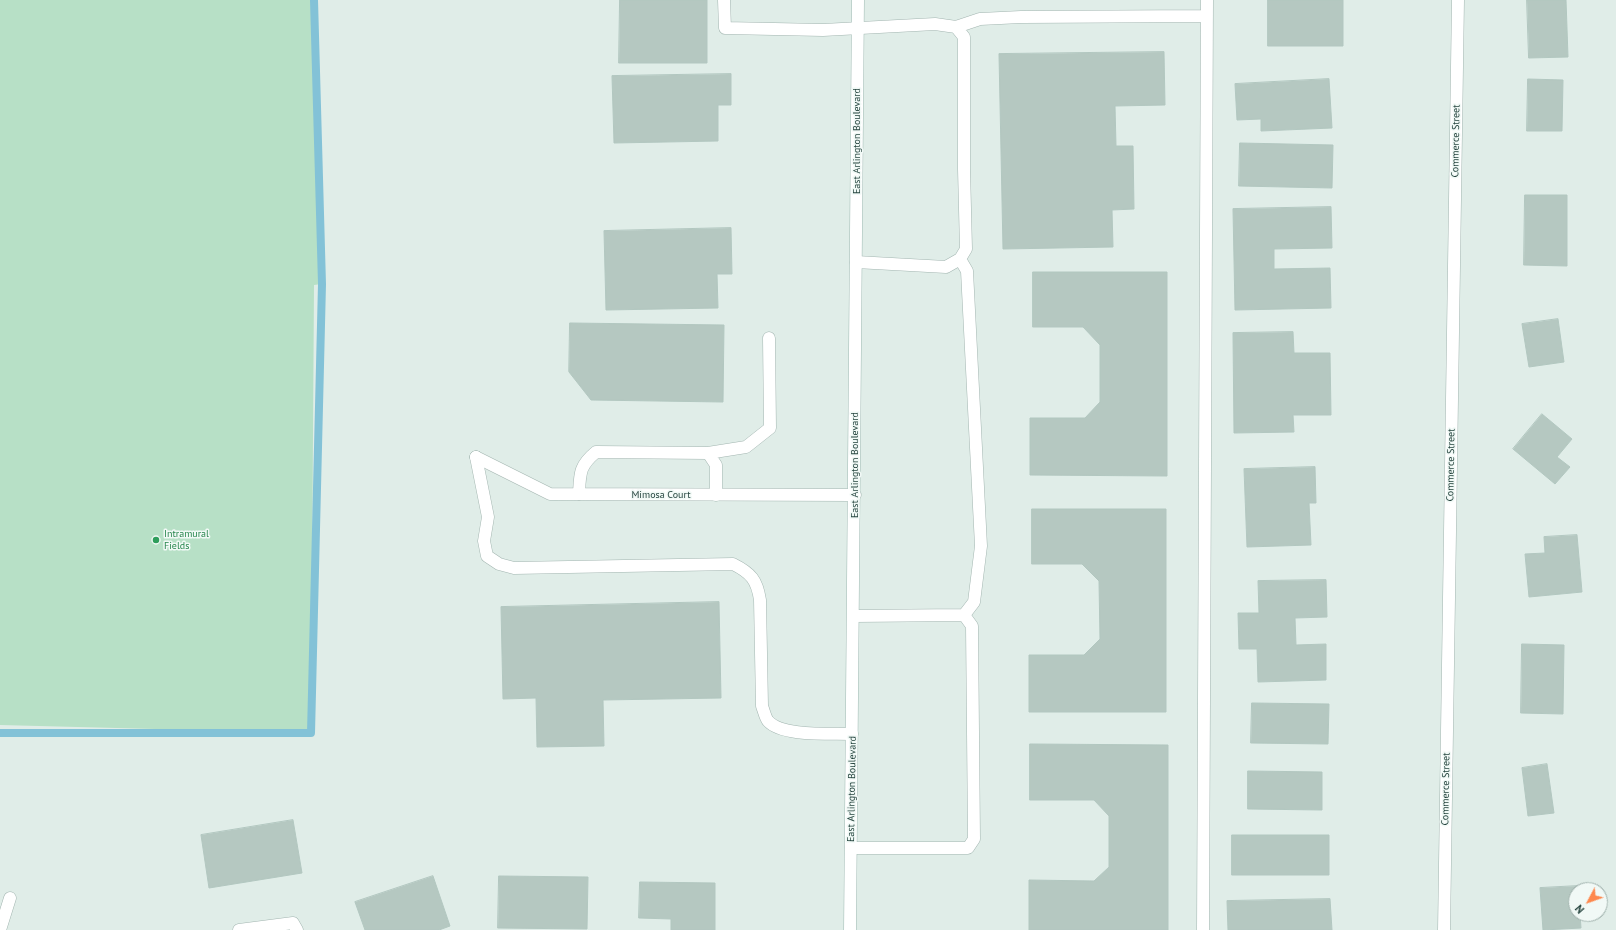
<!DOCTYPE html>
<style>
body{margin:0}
#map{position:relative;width:1616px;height:930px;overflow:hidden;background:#e0ede8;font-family:"PT Sans",sans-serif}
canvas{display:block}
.north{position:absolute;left:1568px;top:882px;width:40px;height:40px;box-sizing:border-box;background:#f1f9f6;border:1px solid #9dafaa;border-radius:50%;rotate:229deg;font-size:11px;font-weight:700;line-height:16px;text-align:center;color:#1f3f39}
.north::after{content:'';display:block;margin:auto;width:14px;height:18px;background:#fe884d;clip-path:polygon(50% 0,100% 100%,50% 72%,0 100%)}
</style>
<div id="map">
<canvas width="1616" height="930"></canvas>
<div class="north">N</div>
</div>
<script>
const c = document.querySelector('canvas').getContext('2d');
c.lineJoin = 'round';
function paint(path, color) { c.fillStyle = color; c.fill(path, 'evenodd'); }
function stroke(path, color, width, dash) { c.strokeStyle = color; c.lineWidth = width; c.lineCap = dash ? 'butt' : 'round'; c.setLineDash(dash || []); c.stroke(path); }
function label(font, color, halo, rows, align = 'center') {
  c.font = font + ' "PT Sans",sans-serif'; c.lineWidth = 3; c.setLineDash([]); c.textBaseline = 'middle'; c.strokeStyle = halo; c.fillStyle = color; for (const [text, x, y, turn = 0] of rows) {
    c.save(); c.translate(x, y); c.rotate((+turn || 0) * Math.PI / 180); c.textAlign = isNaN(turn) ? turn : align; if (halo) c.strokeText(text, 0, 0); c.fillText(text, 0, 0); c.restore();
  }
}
const green = new Path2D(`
 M0,0H318L317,93L322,284L314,285L311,733L0,725Z`);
const stream = new Path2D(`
 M0,733H311L322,284L314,0`);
const building = new Path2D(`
 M620,0H707V63H619Z
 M1268,0H1343V46H1268Z
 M1527,0H1566L1568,57L1529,58Z
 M1164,52L1165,105L1115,106L1116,146H1133L1134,209L1112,210L1113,247L1003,249L999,54Z
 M731,74V105H718V141L614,143L612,76Z
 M1329,79L1332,128L1261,131V119L1237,120L1235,84Z
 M1528,79L1563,80L1562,131H1527Z
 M1240,143L1333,145L1332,188L1239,186Z
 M1525,195H1567V266L1524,265Z
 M1331,207L1332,248L1274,249V269L1330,268L1331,308L1235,310L1233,209Z
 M731,228L732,274H717L718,308L606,310L604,231Z
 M1033,272H1167V476L1030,475V418H1085L1100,402V345L1083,327H1033Z
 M1558,319L1564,362L1529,367L1522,324Z
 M570,323L724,325L723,402L591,400L569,372Z
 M1293,332L1294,353H1330L1331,415H1293L1294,432L1234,433L1233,333Z
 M1542,414L1572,439L1557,457L1570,467L1555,484L1513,449Z
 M1315,467L1316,503H1309L1311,545L1247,547L1244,469Z
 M1032,509H1166V712H1029V655H1084L1100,639L1099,581L1082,564H1032Z
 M1577,535L1582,592L1529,597L1525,554L1545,553L1544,537Z
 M1326,580L1327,617L1295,618L1296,645L1326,644V680L1258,682L1257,649H1239L1238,613H1259L1258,581Z
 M719,602L721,698L603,700L604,746L537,747L536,698L503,699L501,607Z
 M1522,644L1564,645L1563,714L1521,713Z
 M1252,703L1329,704L1328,744L1251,743Z
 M1030,744L1168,745V930H1029V880L1094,881L1109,867V816L1094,800H1030Z
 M1547,764L1554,813L1528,816L1522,768Z
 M1248,771L1322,772V810L1248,809Z
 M293,820L302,873L209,888L201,835Z
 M1232,835H1329V875H1232Z
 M433,876L450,926L439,930H365L355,902Z
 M499,876L588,877L587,929L498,928Z
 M640,882L715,883V930H671V919L639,918Z
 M1578,886V890H1576V914H1580L1581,928L1543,930L1540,888Z
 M1330,899L1332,930H1228L1227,901Z`);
const lane = new Path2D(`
 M724,0L725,28L823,30L935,24L956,27L964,37V169L966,249L960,259L946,267L856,262
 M956,27L980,19L1021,17L1207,16
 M708,453L716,465V495
 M476,457L488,517L484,541L487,556L499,564L514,568L733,564C751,573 757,580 760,600L762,706C764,711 765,717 768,721C782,737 832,733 852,734
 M579,494C580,474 579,466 596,452L708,453L746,447L770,428L769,338
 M854,616L964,615L974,602L981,546L967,271L960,259
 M851,848H968L974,839L972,626L964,615
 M239,930L293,923L297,930
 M1203,930L1207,0`);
const street = new Path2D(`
 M476,457L550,494L855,495
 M0,930L10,898
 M1444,930L1458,0`);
const secondary = new Path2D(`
 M850,930L858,0`);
const markers = [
 [156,540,4,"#2e9e5b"]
];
const streetNames = [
 ["East Arlington Boulevard",857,141,-90],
 ["Commerce Street",1456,141,-89],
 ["East Arlington Boulevard",855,465,-90],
 ["Commerce Street",1451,465,-89],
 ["Mimosa Court",661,495],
 ["East Arlington Boulevard",852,789,-89],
 ["Commerce Street",1446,789,-89]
];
const leisureNames = [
 ["Intramural",164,534],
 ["Fields",164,546]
];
paint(green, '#b7e0c6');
stroke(stream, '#83c2d7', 8);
paint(building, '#b5c8c1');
stroke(building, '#b2c7c0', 1);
stroke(lane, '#a2b5b0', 13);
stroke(street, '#a2b5b0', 13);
stroke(secondary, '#9eb9b2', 13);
stroke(lane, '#fff', 12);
stroke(street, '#fff', 12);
stroke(secondary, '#fff', 12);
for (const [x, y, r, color] of markers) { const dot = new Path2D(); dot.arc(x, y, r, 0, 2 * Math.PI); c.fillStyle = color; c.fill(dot); stroke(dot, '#f1f9f6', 1.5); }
label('10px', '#1f3f39', '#f1f9f6', streetNames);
label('10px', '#27864d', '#f1f9f6', leisureNames, 'left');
</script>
